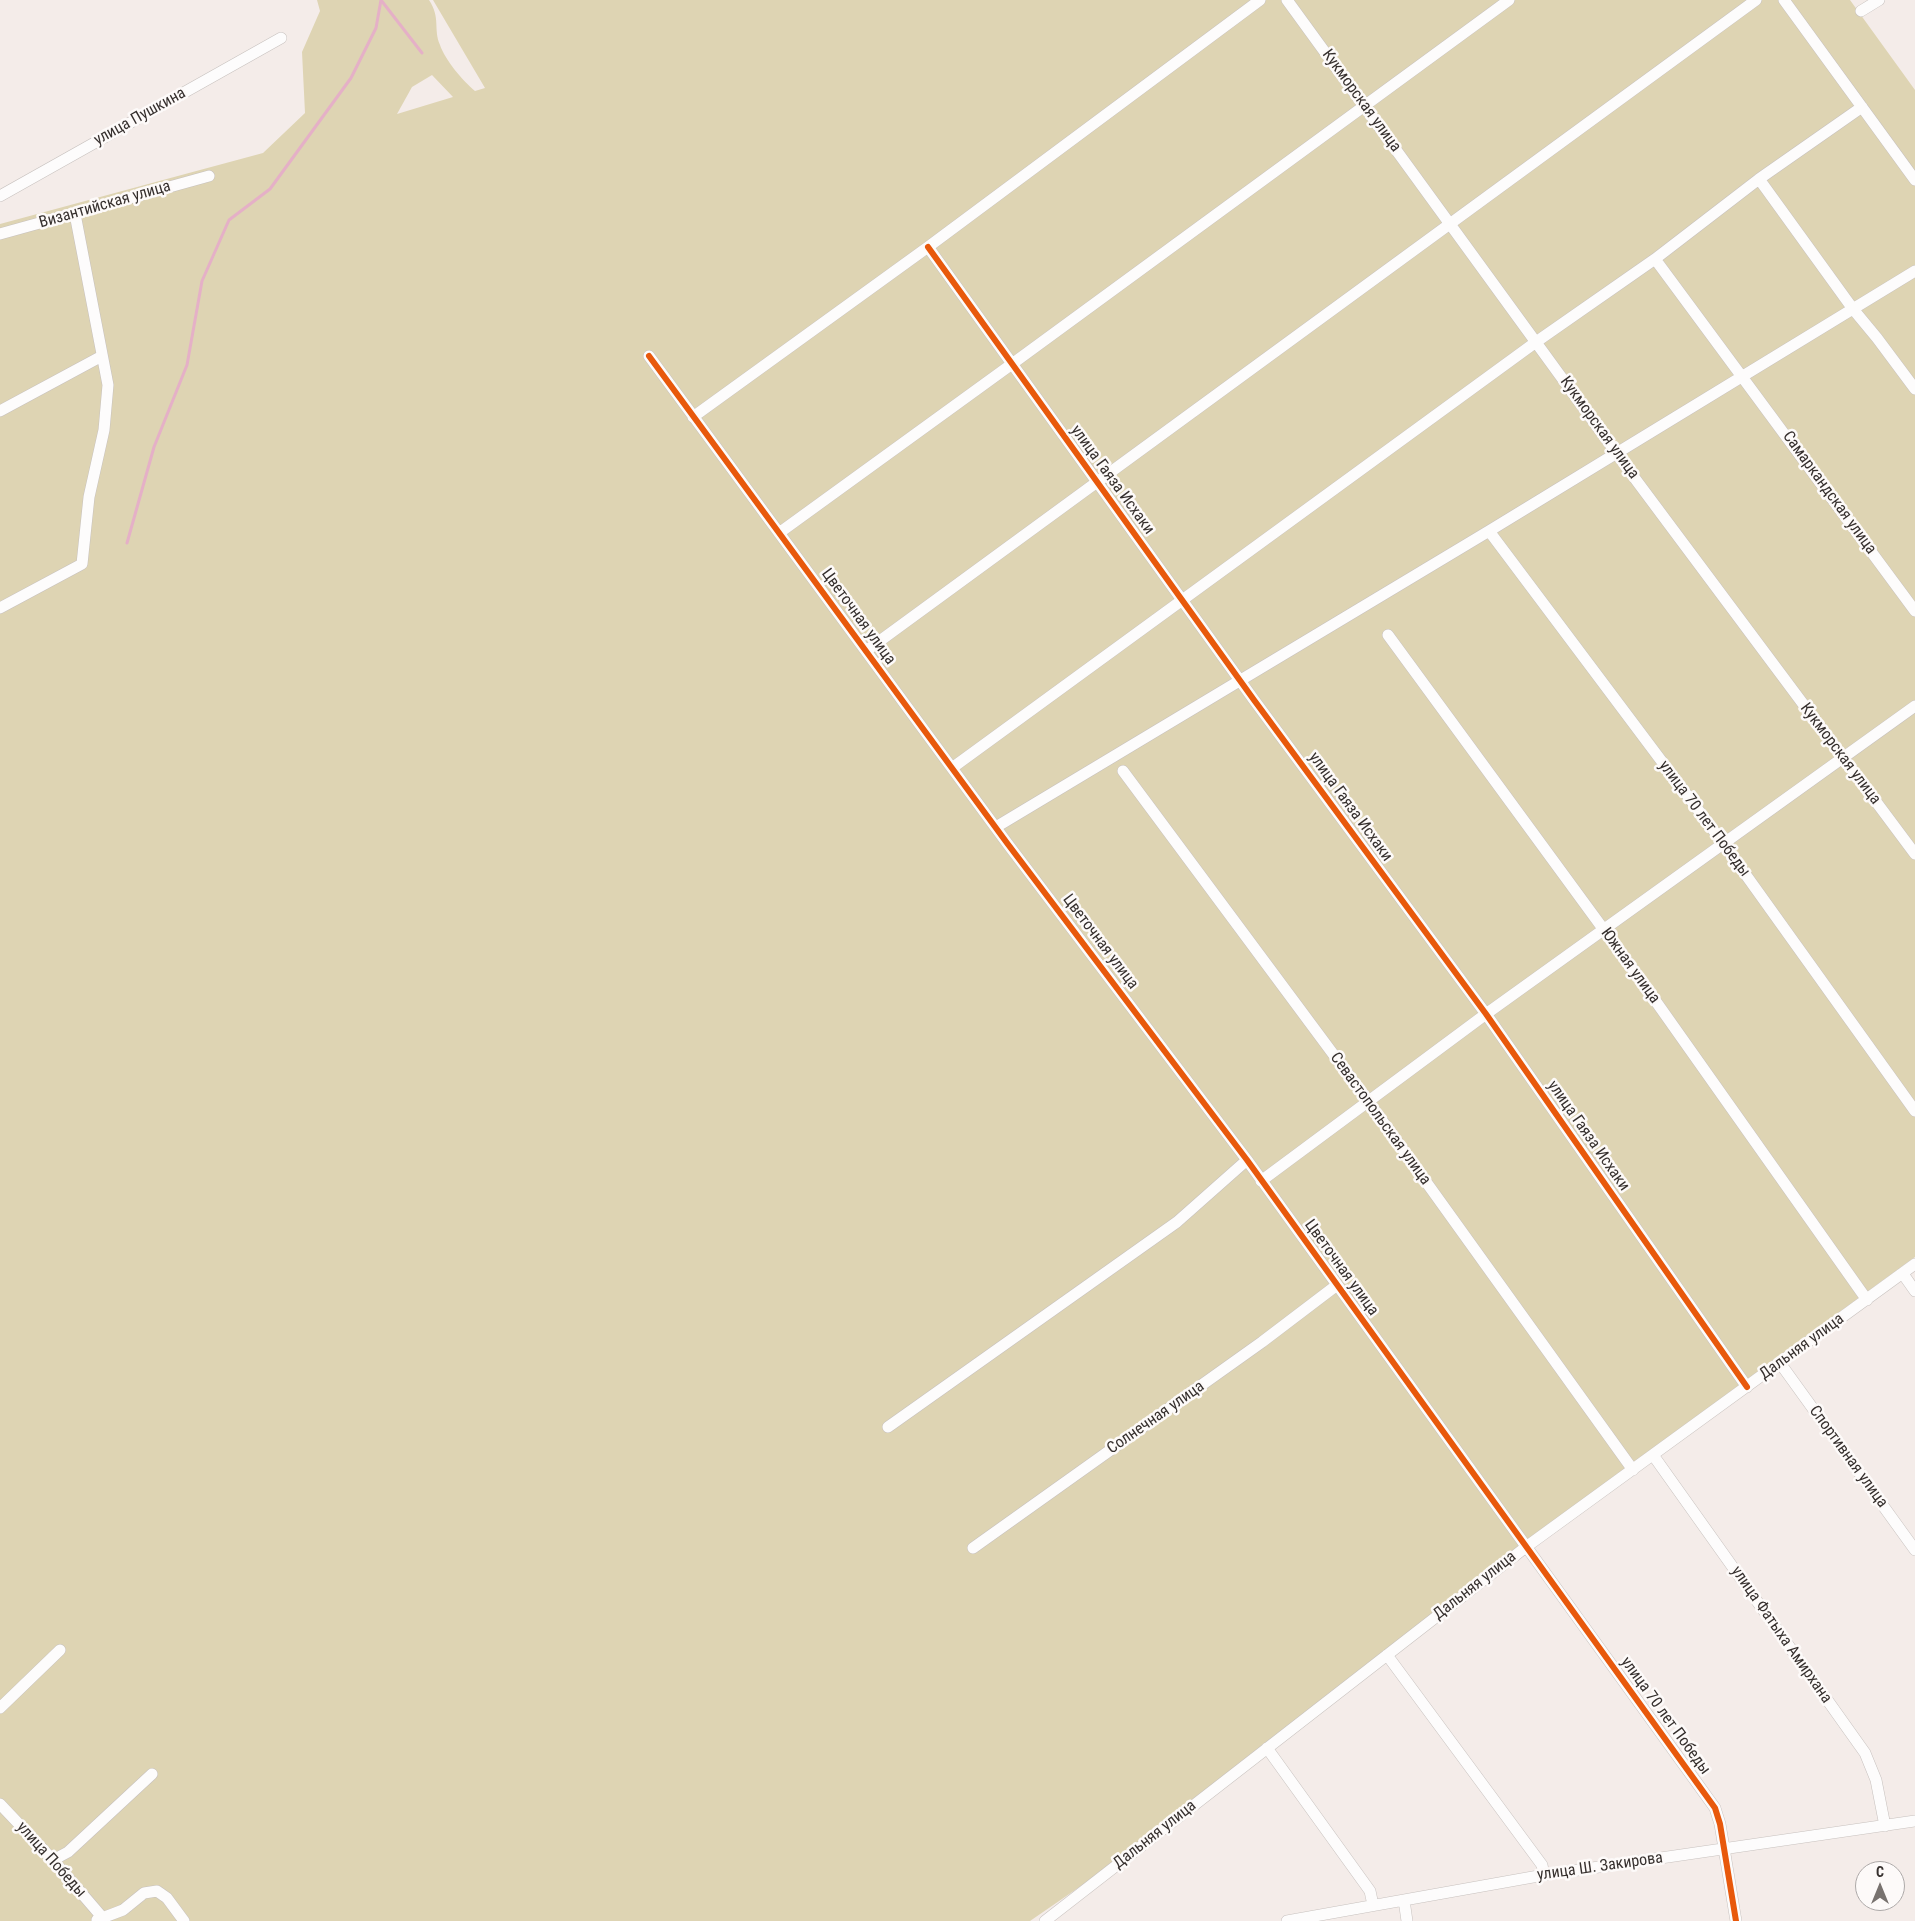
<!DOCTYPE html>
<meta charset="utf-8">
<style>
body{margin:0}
#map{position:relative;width:1915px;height:1921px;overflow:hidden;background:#f4ece9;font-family:"Roboto Condensed",sans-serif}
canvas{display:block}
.north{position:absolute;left:1855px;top:1861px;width:50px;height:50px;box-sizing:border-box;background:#fdfaf9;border:1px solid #ada9a8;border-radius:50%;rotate:0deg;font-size:14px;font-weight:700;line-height:20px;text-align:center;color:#36302e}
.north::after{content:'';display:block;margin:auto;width:18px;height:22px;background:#78726f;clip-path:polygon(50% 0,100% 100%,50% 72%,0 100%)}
</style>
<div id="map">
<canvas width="1915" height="1921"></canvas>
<div class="north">С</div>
</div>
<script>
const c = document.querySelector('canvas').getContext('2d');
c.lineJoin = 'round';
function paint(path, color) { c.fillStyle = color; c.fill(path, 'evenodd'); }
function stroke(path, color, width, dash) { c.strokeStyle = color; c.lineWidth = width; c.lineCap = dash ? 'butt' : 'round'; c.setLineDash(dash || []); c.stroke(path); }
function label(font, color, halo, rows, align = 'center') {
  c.font = font + ' "Roboto Condensed",sans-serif'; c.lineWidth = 5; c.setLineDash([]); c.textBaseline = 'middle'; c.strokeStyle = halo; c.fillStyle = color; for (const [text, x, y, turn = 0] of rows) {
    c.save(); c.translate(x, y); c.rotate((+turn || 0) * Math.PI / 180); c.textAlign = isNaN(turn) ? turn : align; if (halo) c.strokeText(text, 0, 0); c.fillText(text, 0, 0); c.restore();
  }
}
const green = new Path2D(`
 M317,0H429C441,18 433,29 440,45C445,60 463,81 475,91L485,88L433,0H1850L1915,90V1257L1612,1478L1155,1835L1030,1921H0V224L263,153L305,113L302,52L320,11ZM432,75L453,97L397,114L412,87Z`);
const stream = new Path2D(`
 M381,0L422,53
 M127,543L154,447L187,365L202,281L229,220L270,189L351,78L376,28L381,0`);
const minor = new Path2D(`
 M1287,0L1639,484L1915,854
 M1784,0L1915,180
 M1861,11L1879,0
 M1759,179L1853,309L1877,338L1915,389
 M0,196L281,38
 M0,234L209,176
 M928,247L1254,700L1486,1014L1747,1387
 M1655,259L1915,611
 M649,356L1007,843L1247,1160L1715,1808L1720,1824L1736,1921
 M0,411L102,356
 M693,417L928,247L1260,0
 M1489,531L1723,843L1915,1111
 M779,533L1012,364L1509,0
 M0,608L82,564L89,497L104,430L108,385L75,214
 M1388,635L1645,986L1867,1300
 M866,651L1756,0
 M952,768L1536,342L1655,259L1759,179L1862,107
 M1123,771L1368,1101L1633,1470
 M996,827L1489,531L1915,271
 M1261,1181L1486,1014L1915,706
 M1903,1274L1915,1291
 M1780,1363L1915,1550
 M888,1427L1177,1222L1247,1160
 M1653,1455L1865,1753L1876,1780L1885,1826
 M973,1548L1262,1342L1337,1285
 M1387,1655L1542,1865L1544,1875
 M0,1708L60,1650
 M1267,1748L1370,1891L1373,1905
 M0,1804L53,1860L102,1917
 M53,1860L68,1852L152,1774
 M1404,1900L1407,1921
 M97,1920L123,1910L144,1893L157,1891L167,1898L184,1921
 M1045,1921L1526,1547L1915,1264
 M1287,1921L1544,1875L1915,1821`);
const cycleway = new Path2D(`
 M928,247L1254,700L1486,1014L1747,1387
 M649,356L1007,843L1247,1160L1715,1808L1720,1824L1736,1921`);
const streetNames = [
 ["Кукморская улица",1361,101,54],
 ["улица Пушкина",140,117,-29],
 ["Византийская улица",105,205,-16],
 ["Кукморская улица",1599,428,54],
 ["улица Гаяза Исхаки",1112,480,54],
 ["Самаркандская улица",1829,493,54],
 ["Цветочная улица",858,617,54],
 ["Кукморская улица",1840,754,53],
 ["улица Гаяза Исхаки",1350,807,54],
 ["улица 70 лет Победы",1704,819,53],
 ["Цветочная улица",1100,942,53],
 ["Южная улица",1630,966,54],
 ["Севастопольская улица",1380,1119,54],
 ["улица Гаяза Исхаки",1588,1136,55],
 ["Цветочная улица",1341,1268,54],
 ["Дальняя улица",1802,1347,-36],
 ["Солнечная улица",1156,1418,-35],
 ["Спортивная улица",1848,1457,54],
 ["Дальняя улица",1475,1586,-38],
 ["улица Фатыха Амирхана",1781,1635,55],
 ["улица 70 лет Победы",1665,1716,54],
 ["Дальняя улица",1155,1835,-38],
 ["улица Победы",51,1860,48],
 ["улица Ш. Закирова",1600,1867,-8]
];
paint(green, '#ded4b3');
stroke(stream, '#e5b0c7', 3);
stroke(minor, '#c7c1be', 12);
stroke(minor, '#fdfcfc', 11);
stroke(cycleway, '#e8590c', 6);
label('16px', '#36302e', '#fdfaf9', streetNames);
</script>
